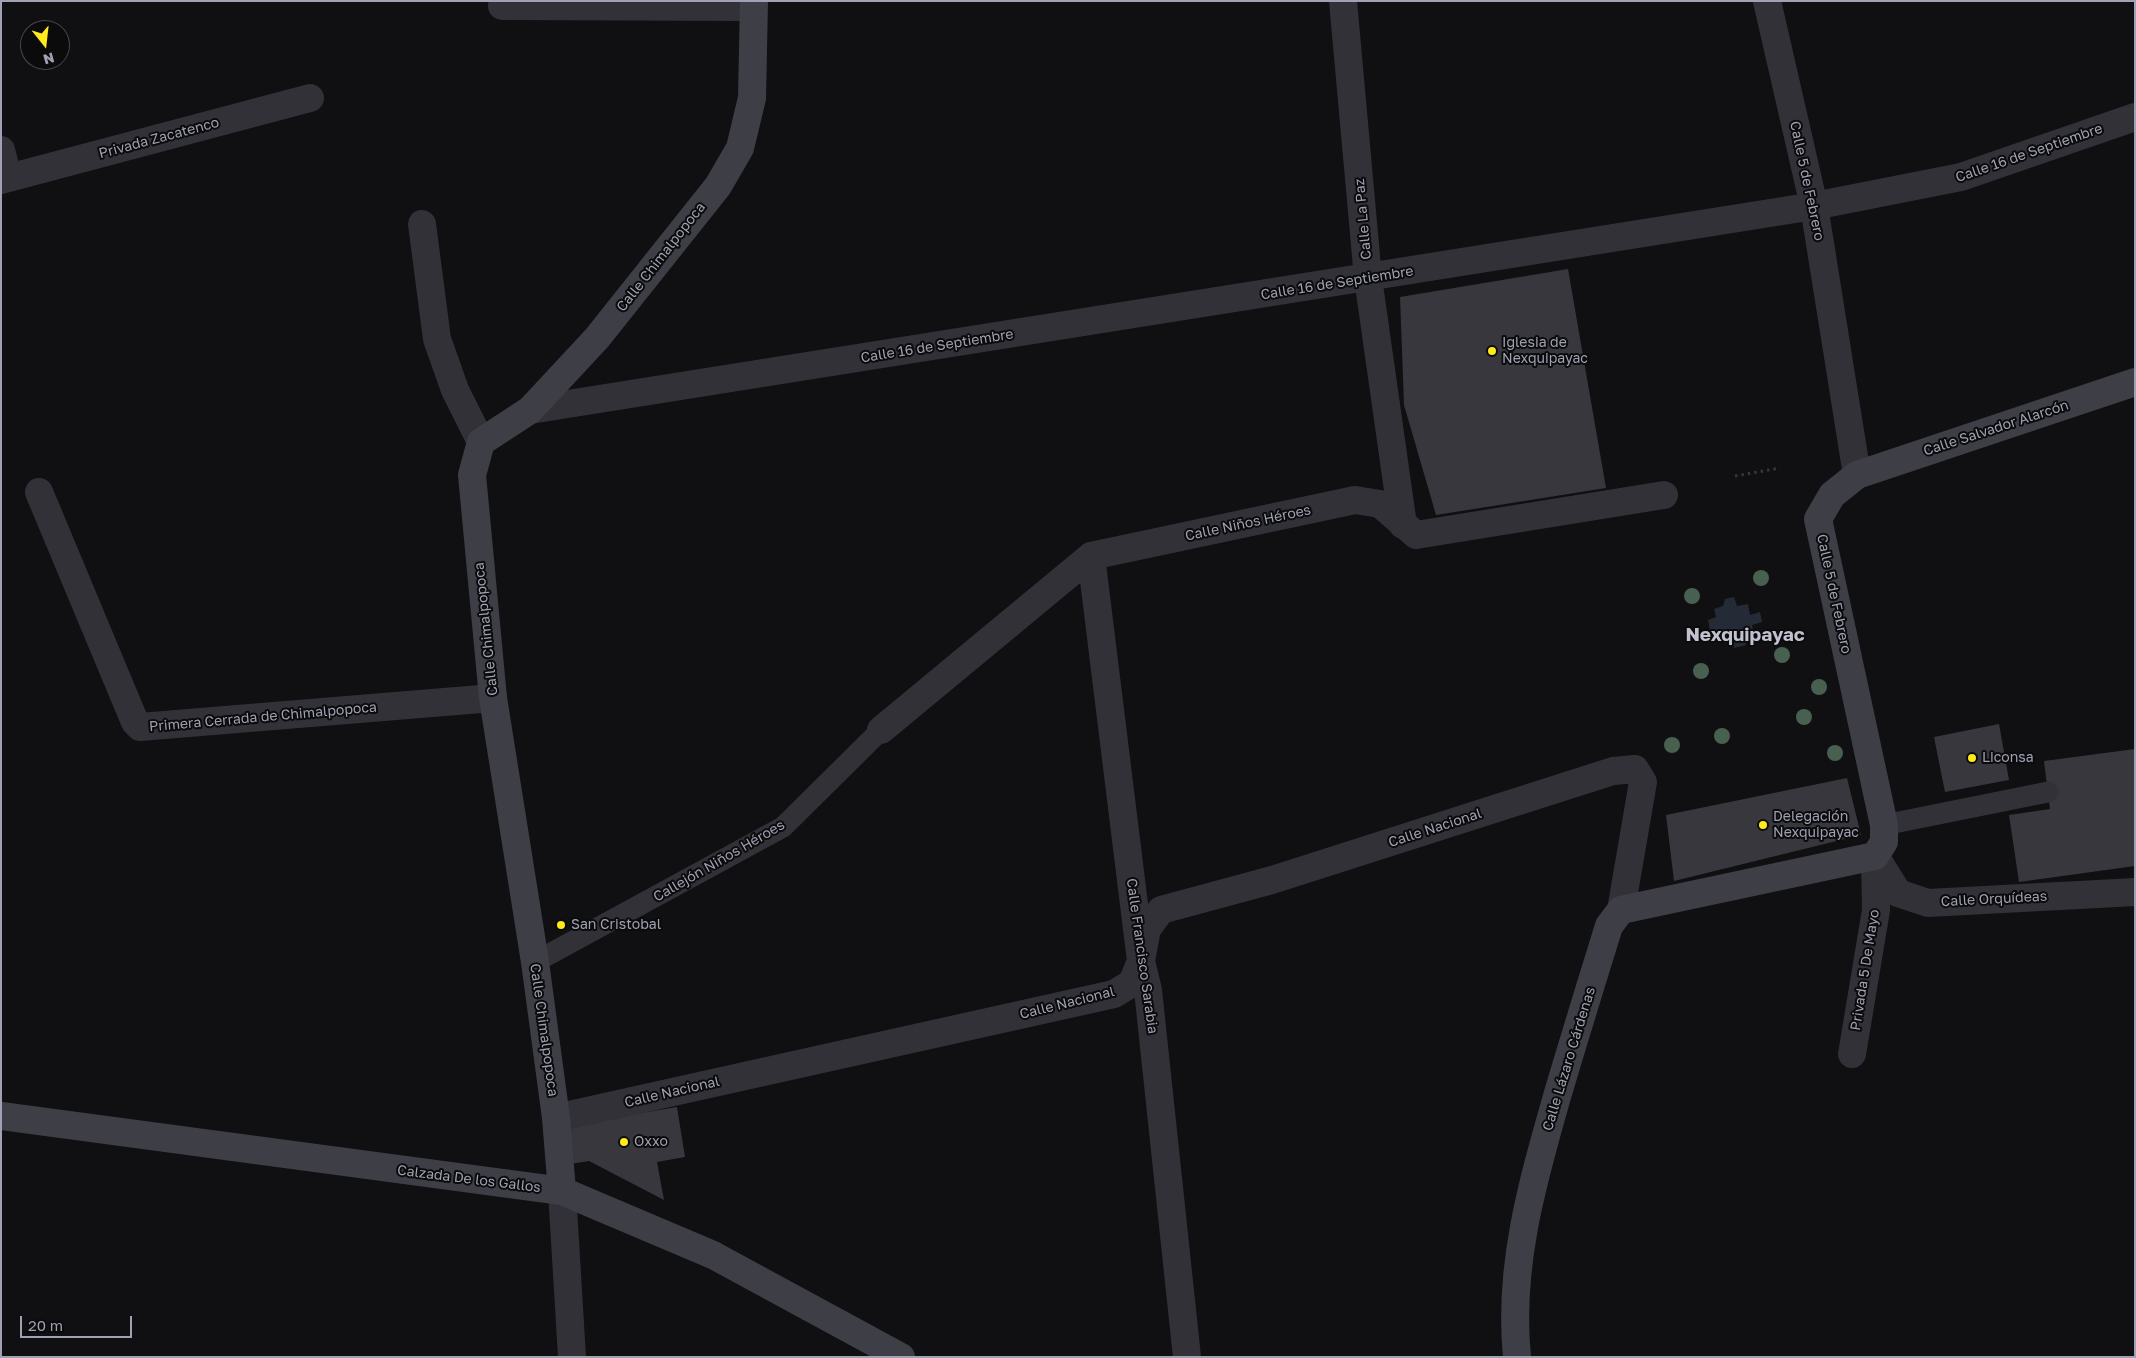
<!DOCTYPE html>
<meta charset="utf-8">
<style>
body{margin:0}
#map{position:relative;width:2136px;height:1358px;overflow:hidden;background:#101012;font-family:"Golos Text",sans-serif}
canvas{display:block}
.frame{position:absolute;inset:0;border:2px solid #9fa1b4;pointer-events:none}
.north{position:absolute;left:20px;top:20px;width:50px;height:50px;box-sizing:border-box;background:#0b0b0c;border:1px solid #46474f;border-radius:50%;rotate:164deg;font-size:14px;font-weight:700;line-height:20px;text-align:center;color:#9fa1b4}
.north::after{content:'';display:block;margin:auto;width:18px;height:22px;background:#ffea1a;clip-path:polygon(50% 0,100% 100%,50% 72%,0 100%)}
.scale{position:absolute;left:20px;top:1316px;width:112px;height:22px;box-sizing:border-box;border:2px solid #9fa1b4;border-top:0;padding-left:6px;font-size:15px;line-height:18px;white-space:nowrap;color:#9fa1b4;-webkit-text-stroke:4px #0b0b0c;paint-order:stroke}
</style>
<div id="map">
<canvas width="2136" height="1358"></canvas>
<div class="frame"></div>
<div class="north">N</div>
<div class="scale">20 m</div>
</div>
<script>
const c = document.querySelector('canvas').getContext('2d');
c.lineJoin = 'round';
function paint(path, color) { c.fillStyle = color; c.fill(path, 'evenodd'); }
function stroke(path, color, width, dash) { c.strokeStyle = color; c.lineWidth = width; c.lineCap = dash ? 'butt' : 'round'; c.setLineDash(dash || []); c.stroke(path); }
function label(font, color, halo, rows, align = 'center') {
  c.font = font + ' "Golos Text",sans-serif'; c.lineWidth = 4; c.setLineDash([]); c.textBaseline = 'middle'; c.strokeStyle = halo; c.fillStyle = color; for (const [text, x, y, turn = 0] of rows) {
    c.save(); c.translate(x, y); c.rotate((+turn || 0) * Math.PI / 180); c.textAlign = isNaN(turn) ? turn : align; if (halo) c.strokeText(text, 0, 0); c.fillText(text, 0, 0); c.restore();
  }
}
const water = new Path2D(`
 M1734,597L1737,606L1748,604L1750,615L1760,612L1762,622L1752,625L1754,636H1745L1746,645L1734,648L1730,637L1720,639L1718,630L1710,631L1708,620L1716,617L1714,609L1723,606L1725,599Z`);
const building = new Path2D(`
 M1568,269L1606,488L1436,515L1404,405L1400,297Z
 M1999,724L2009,780L1945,792L1934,737Z
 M2135,749V866L2019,882L2009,815L2050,809L2044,761Z
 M1847,778L1861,835L1674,881L1666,815Z
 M677,1107L685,1157L657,1162L664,1200L589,1161L570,1164L563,1126Z`);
const path = new Path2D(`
 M1735,476L1780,468`);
const lane = new Path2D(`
 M1884,825L2048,792
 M535,962L783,827L881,730`);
const street = new Path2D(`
 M1343,1L1368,278L1403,525
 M1767,1L1814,206L1857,475
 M502,6L753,7
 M1,150L8,178
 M1,180L310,98
 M422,224L437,339L455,390L481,442
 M530,410L1814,206L1961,177L2135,117
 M39,492L135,722L140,727L493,698
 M1091,556L1141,961L1148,990L1187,1357
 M881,730L1091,556L1355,500L1380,504L1416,535L1664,495
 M1875,856L1898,893L1928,903L2135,892
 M1852,1054L1876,910L1875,857
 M556,1118L1114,994L1132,983L1141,961L1147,929L1161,910L1272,880L1613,771L1635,769L1643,782L1621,910
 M562,1191L572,1357`);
const secondary = new Path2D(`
 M1,1116L562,1191L713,1255L901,1357
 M562,1191L556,1118L535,962L493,698L472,475L481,442L530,410L597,338L718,186L740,148L752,98L754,1
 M1517,1357C1508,1268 1532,1184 1556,1100C1573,1042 1591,984 1609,926L1621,910L1875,856L1884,842V825L1818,519L1832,495L1857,475L2135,382`);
const trees = [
 [1761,578],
 [1692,596],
 [1782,655],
 [1701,671],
 [1819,687],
 [1804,717],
 [1722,736],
 [1672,745],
 [1835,753]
];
const markers = [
 [1492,351,5,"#ffea1a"],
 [1972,758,5,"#ffea1a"],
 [1763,825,5,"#ffea1a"],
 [561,925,5,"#ffea1a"],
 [624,1142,5,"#ffea1a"]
];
const streetNames = [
 ["Privada Zacatenco",159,138,-15],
 ["Calle 16 de Septiembre",2029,153,-19],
 ["Calle 5 de Febrero",1807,181,78],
 ["Calle La Paz",1363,219,-95],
 ["Calle Chimalpopoca",661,257,-52],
 ["Calle 16 de Septiembre",1337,283,-9],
 ["Calle 16 de Septiembre",937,346,-9],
 ["Calle Salvador Alarcón",1996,428,-18],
 ["Calle Niños Héroes",1248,523,-12],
 ["Calle 5 de Febrero",1834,594,78],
 ["Calle Chimalpopoca",486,629,-96],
 ["Primera Cerrada de Chimalpopoca",263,717,-5],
 ["Calle Nacional",1435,828,-18],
 ["Callejón Niños Héroes",719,861,-30],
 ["Calle Orquídeas",1994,899,-3],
 ["Calle Francisco Sarabia",1142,956,82],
 ["Privada 5 De Mayo",1865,970,-81],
 ["Calle Nacional",1067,1003,-14],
 ["Calle Chimalpopoca",544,1030,82],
 ["Calle Lázaro Cárdenas",1569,1059,-73],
 ["Calle Nacional",672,1092,-13],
 ["Calzada De los Gallos",469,1179,7]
];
const poiNames = [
 ["Iglesia de",1502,343],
 ["Nexquipayac",1502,359],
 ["Liconsa",1982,758],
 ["Delegación",1773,817],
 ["Nexquipayac",1773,833],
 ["San Cristobal",571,925],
 ["Oxxo",634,1142]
];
const districtNames = [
 ["Nexquipayac",1745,635]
];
paint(water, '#252b36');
paint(building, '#37373d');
stroke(path, '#36373e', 3, [2.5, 4]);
stroke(lane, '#313137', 21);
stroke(street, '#313137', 28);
stroke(secondary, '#3e3e47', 28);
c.fillStyle = '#476050';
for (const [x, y] of trees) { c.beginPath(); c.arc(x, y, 8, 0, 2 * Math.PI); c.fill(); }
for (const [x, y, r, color] of markers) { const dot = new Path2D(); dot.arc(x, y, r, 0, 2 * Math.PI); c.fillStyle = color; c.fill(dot); stroke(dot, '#0b0b0c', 2); }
label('14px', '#9fa1b4', '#0b0b0c', streetNames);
label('14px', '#9fa1b4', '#0b0b0c', poiNames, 'left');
label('bold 19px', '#c1c1d0', '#0b0b0c', districtNames);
</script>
